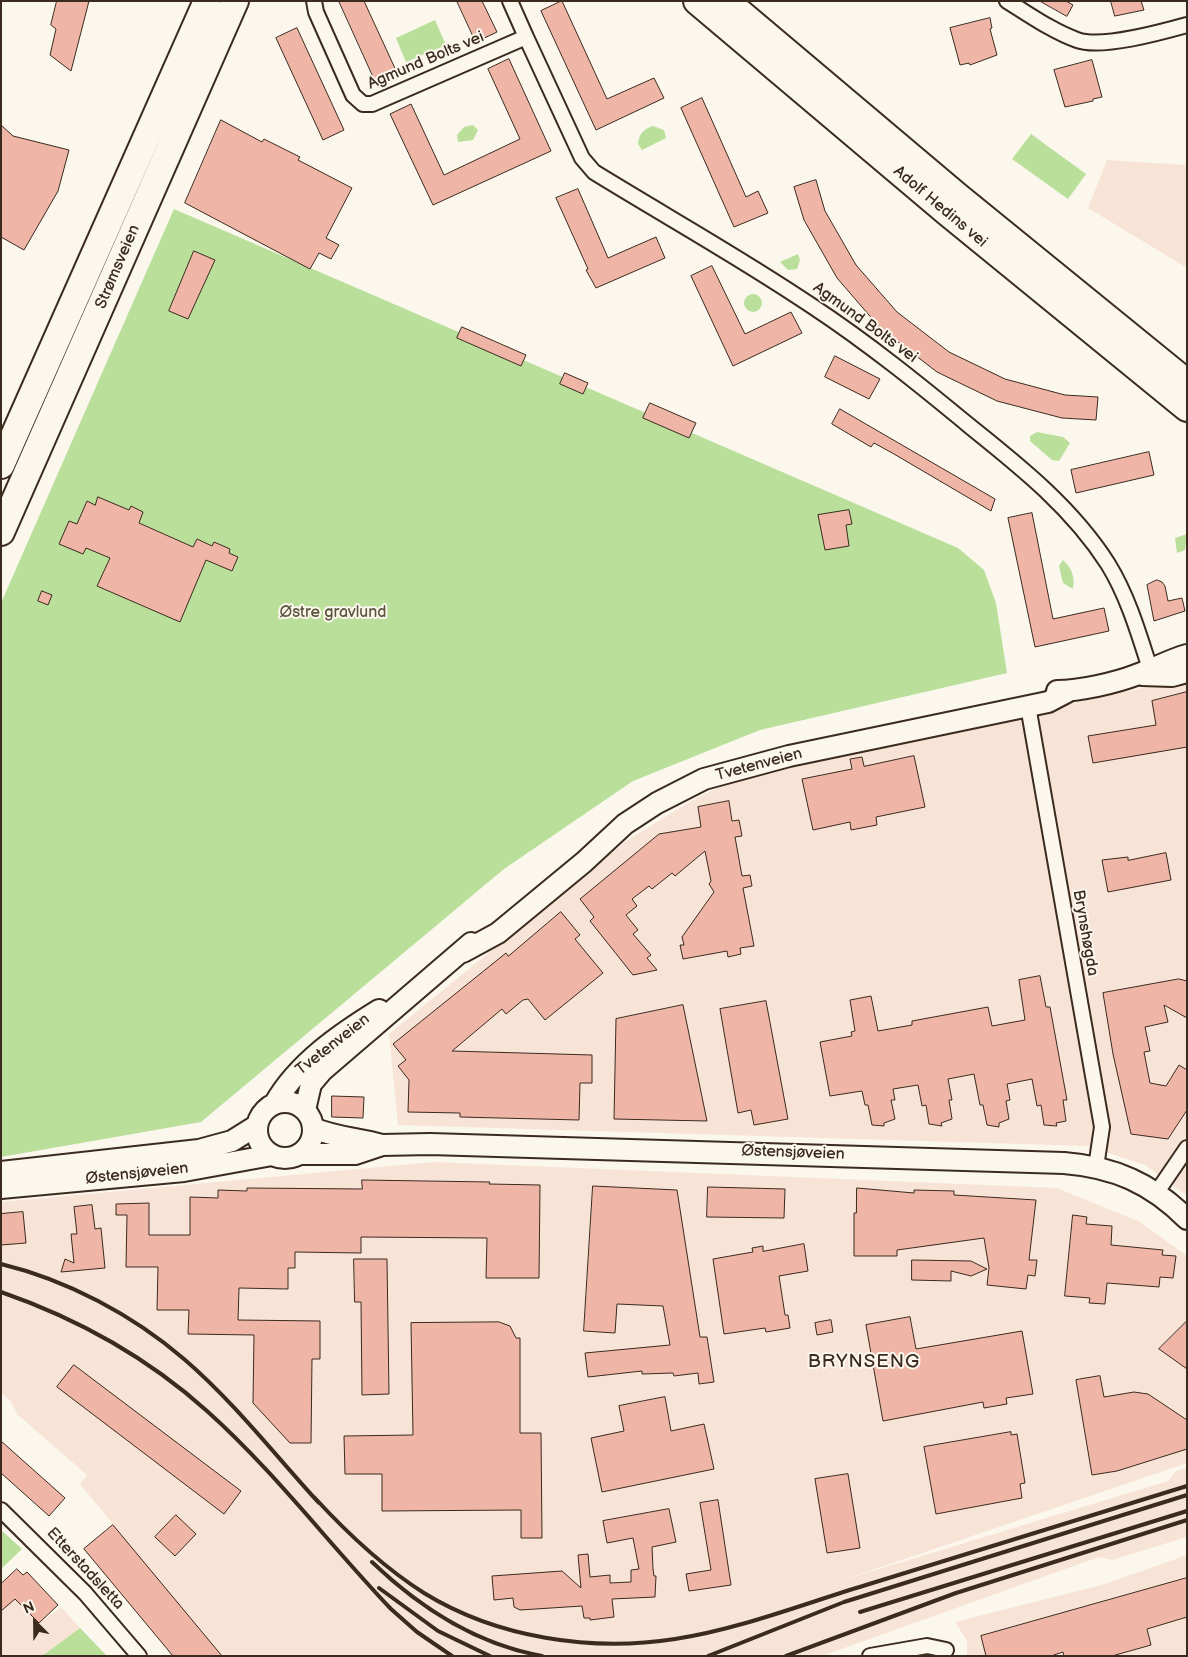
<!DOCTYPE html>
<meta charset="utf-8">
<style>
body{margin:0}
#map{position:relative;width:1188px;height:1657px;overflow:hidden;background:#fbf7ec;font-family:"Balsamiq Sans",sans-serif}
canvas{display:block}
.frame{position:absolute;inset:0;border:2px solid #3b2a1e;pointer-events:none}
.north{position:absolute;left:10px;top:1597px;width:50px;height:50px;-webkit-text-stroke:4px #fbf7ec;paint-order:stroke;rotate:337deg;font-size:14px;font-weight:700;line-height:20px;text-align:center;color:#3b2a1e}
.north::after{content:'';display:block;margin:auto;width:18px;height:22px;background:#3b2a1e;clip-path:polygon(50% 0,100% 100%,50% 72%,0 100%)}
</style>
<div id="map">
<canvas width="1188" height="1657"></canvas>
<div class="frame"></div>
<div class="north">N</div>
</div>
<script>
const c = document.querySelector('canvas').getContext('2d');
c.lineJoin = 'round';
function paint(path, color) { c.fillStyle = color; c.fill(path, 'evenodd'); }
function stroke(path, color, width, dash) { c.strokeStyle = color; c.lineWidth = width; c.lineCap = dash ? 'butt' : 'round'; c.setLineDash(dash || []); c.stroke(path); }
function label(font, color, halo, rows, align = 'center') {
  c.font = font + ' "Balsamiq Sans",sans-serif'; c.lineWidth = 4; c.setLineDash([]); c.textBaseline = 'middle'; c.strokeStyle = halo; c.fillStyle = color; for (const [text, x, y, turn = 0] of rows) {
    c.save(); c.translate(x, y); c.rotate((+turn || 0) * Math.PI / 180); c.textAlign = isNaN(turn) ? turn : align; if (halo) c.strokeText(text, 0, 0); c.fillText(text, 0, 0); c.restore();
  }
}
const built = new Path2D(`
 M1107,160L1187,165V268L1088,208Z
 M1187,678V1196L1145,1165L1087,1146L398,1125L389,1034L626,841L691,801L713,790L756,774Z
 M434,1162L1057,1188L1140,1222L1187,1256V1463L843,1580L1168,1481L1176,1471L1187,1468V1537L1112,1560L1099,1557L822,1656H173L84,1548L113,1524L80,1484L87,1475L18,1415L10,1400L1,1393V1202Z
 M1187,1555V1656H967V1641L955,1622L1105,1584Z
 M14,1596L39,1624L61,1607L80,1628L42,1656H1V1607Z`);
const green = new Path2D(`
 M435,20L446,45L406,62L396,38Z
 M473,125L478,130L473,140L458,142L457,135L464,127Z
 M653,126L664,130L666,138L642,150L638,144C639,134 643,129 653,126Z
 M1031,134L1086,174L1068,199L1012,159Z
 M174,209L958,548L984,570L996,603L1007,673L760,730L633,781L504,869L201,1122L1,1157V603Z
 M798,254L800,260L797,269L788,270L780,262Z
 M744 303a9 9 0 1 1 18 0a9 9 0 1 1-18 0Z
 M1037,432L1063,437L1070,443L1059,461L1052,460L1030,441V436Z
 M1187,534L1185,550L1177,553L1175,538Z
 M1063,560C1072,568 1075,577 1073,589L1063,583L1059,566Z
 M1,1530L22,1549L1,1569Z
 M80,1628L107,1656H42Z`);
const building = new Path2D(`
 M57,1H89L71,71L50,55L56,29L51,25Z
 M339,1H364L399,77L378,87Z
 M457,1H482L497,32L476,42Z
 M562,1L607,99L654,78L664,98L596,130L541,11Z
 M1040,1H1066L1073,5L1067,16Z
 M1111,1H1141L1144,10L1115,16Z
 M990,18L992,28L990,29L997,55L970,65L969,63L960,65L950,28Z
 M297,28L344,130L323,140L276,38Z
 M509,59L551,151L433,205L390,114L411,104L444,175L520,139L488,69Z
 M1092,60L1102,97L1093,99V101L1065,107L1054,70Z
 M702,98L746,197L758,191L768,213L734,227L681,108Z
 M221,120L262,142L264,139L300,157L298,160L352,188L326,238L339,245L331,259L319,253L310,269L185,203Z
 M1,125L13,136L69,150L58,191L24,250L1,237Z
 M816,180L825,211L856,265L897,312L949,352L1005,379L1065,395L1098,397L1096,420L1062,418L997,401L937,372L881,329L837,278L804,220L794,187Z
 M578,189L608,258L656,237L665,258L596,288L586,270L588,269L556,198Z
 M194,251L215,260L188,319L169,311Z
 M712,266L745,334L791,312L802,333L733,366L691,276Z
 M462,327L526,355L521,366L457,338Z
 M835,356L880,379L869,399L825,377Z
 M565,373L588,383L583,394L560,384Z
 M650,403L696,423L689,438L643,418Z
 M840,409L995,499L991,511L894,454L874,443L871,447L832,424Z
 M1149,452L1154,475L1076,493L1071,470Z
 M98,497L129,510L131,506L143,512L139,523L193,547L197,539L212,546L214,542L230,549L229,553L238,557L232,571L206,560L180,622L97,586L110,558L86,548L83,554L59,544L69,521L77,524L87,501L95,505Z
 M849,510L852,524L846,525L849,546L825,550L818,515Z
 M1032,513L1053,619L1104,608L1109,631L1035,647L1008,518Z
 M1157,580L1162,582L1165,586L1168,601L1182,598L1185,611L1154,621L1147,585Z
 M42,591L52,595L48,605L38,601Z
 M1187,692V747L1093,763L1088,736L1156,725L1152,701Z
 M914,756L925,807L876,817L877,825L851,830L850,822L813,830L802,779L852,769L850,759L862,757L864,766Z
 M729,801L732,821L739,820L742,836L735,837L742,876L750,875L752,886L743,888L754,946L740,948L741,954L728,957L727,951L683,959L680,945H684L682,937L714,892L709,884L711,881L705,851L675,876L672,873L652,889L649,886L632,899L637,906L626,915L638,930L633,934L651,955L647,958L657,970L633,975L590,921L594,917L580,899L659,834L701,827L698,807Z
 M1166,853L1171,880L1108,892L1102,860L1128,857V860Z
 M561,912L580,935L575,939L603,973L545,1020L528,999L523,1000L506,1014L502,1009L452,1051L592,1055V1083H580L579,1120L460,1117V1113L408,1112L409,1080L398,1066L406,1060L393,1044L506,953L508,956Z
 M1040,976L1046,1007H1050L1067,1100H1063L1066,1121L1056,1123L1057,1126L1044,1125L1041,1105L1037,1106L1032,1079L1007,1084L1010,1100L1006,1101L1009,1119L999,1123V1127L987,1125L983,1105H980L974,1074L948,1079L952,1100H949L952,1119L941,1123L942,1126L929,1124L926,1105L922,1106L918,1085L893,1089L895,1100H891L895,1119L884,1123V1126L872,1125L868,1105H865L862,1091L830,1096L820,1042L852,1036L851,1032L855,1031L850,1000L871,996L878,1031L912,1025V1021L988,1007L992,1026L1025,1020L1019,980Z
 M1179,979L1187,981V1018L1164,1005L1168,1022L1145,1027L1150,1051L1144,1052L1150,1083L1166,1086L1179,1065L1187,1070V1110L1168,1139L1131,1134L1113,1054L1103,993Z
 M766,1001L788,1119L754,1125L751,1110L738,1113L720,1009Z
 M683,1005L707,1121L614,1119L616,1019Z
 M332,1096L364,1097L363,1118L332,1117Z
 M362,1180L490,1182L489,1184L540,1185L539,1278H486L487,1238L361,1237V1253L295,1252V1268H288V1289L239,1288L238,1320L320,1321V1359H312L311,1443H290L253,1403L254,1335L188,1334L189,1310H157L158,1267H126L127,1215H116V1204L149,1203V1235H190V1197L218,1198V1190L247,1191V1188L362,1189Z
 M593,1186L677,1190L700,1337H707L714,1382L699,1384L698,1373L674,1376L673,1373L642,1374V1371L588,1377L585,1353L670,1345L663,1306L617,1304L615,1333L584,1331Z
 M708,1187L785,1189L784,1218L707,1217Z
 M857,1188L914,1193V1190L954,1191V1195L1036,1200L1029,1260H1037L1035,1276L1028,1275L1026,1289L987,1285L989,1268L984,1238L897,1250V1256H854V1213H856Z
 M92,1205L95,1229L101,1228L105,1268L61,1272L65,1259L74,1263L71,1234H77L74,1207Z
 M23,1212L26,1243L1,1245V1214Z
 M1073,1215L1087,1217L1086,1224L1112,1226L1111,1245L1163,1250L1162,1255L1176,1256L1173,1278L1160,1277L1159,1287L1107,1283L1105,1304L1089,1303L1090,1298L1065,1296Z
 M804,1244L808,1271L779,1276L785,1315H788L790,1328L766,1332L765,1328L724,1334L713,1259L753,1252L752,1248L763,1246V1251Z
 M354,1259H387L389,1394L362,1395L361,1302H355Z
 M912,1260L971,1261L987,1269L971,1276L951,1271V1281L912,1280Z
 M910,1317L916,1349L1022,1331L1033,1394L1006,1398L1007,1404L984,1408L983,1402L883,1421L866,1325Z
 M831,1320L833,1332L817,1335L815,1323Z
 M1187,1321V1369L1159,1349Z
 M499,1322L510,1326L516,1338H520V1433H541L542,1538H521V1510L382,1511V1474H345L344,1436L413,1435L411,1323Z
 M74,1365L241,1491L224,1514L57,1387Z
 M1100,1376L1104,1397L1134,1392L1148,1394L1187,1420V1449L1117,1471L1092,1475L1076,1380Z
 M665,1397L671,1431L704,1424L714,1469L602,1492L591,1438L624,1431L619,1406Z
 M1011,1432V1435L1017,1434L1025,1483L1020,1484L1022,1498L936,1514L924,1447Z
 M1,1441L65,1498L49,1516L1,1473Z
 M848,1474L860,1548L827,1553L815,1479Z
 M718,1500L731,1585L689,1591L686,1574L711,1570L700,1503Z
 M669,1509L676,1542L652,1547L653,1569L654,1576H656L655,1597L612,1599L614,1617L590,1620V1618H584L582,1606L520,1610L514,1607L513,1598L494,1600L492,1576L562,1571L581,1588L578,1555L588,1554L590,1577L610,1575V1583L631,1582V1570L639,1569L633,1538L607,1543L603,1521Z
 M176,1515L196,1534L175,1556L155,1537Z
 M113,1525L222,1656H173L84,1549Z
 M17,1569L23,1575L27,1572L58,1605L39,1623L15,1599L1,1611V1584Z
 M1187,1578V1617L1147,1629L1151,1645L1112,1656H1064L1063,1652L1051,1656H986L981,1636Z`);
const street = new Path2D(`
 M314,1L316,12L353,95L363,104H372L526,37L510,1
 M1007,1C1030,15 1052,31 1077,40C1101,49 1162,32 1187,25
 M526,37L582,158L594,172C667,217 741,258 812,306C868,343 920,385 972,428C1022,468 1073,509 1108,564C1129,598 1140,638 1152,675
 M1028,706L1102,1127L1096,1167
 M1157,1192L1187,1148
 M1,1510L85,1593L139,1656
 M870,1656L927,1646L946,1650`);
const secondary = new Path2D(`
 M1142,675L1172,676L1187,672
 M1057,691C1080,691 1115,683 1136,675C1154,669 1169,660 1187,655
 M463,952L498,933L584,862L625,824L657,803L704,779L789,756L1048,702L1069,691
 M257 1130a28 28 0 1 1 56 0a28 28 0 1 1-56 0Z
 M275,1103C298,1063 340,1034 379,1010
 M305,1110L311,1084L322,1071L471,943
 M313,1128C336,1138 358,1138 382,1145
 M300,1154H355L382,1145L430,1144L1064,1163C1114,1167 1151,1183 1187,1219
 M1,1172L199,1150L232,1141L256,1126
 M1,1188L184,1171L272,1155`);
const highway = new Path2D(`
 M697,1L947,212L1187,408
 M726,1L957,196L1187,383
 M1,465L207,1
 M1,532L235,1`);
const rail = new Path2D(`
 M1,1264C67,1280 133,1315 184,1359C234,1402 275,1455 319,1503
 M1,1292C76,1318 148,1358 207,1411C274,1471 329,1544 391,1609L417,1632L452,1656
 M314,1497C347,1533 383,1567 424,1593C497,1638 591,1652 675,1639C740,1629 803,1604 866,1585C973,1552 1080,1519 1187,1486
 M372,1562C420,1608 476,1644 542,1656
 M379,1588L438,1631L490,1656
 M860,1612L1187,1511
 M708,1656L844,1602L1187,1495
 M786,1656L956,1593L1187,1520`);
const streetNames = [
 ["Agmund Bolts vei",426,61,-23],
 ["Adolf Hedins vei",940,207,40],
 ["Strømsveien",118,267,-67],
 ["Agmund Bolts vei",865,323,36],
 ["Tvetenveien",759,765,-15],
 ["Brynshøgda",1085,933,80],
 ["Tvetenveien",333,1045,-38],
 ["Østensjøveien",793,1153,2],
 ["Østensjøveien",137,1174,-6],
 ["Etterstadsletta",85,1569,47]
];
const parkNames = [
 ["Østre gravlund",333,613]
];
const quarterNames = [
 ["BRYNSENG",864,1362]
];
paint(built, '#f7e4d7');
paint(green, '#b9df9b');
paint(building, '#efb6a7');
stroke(building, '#3b2a1e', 1);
stroke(street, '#3b2a1e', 18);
stroke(secondary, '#3b2a1e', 24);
stroke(highway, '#3b2a1e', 30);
stroke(street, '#fbf7ec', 14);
stroke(secondary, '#fbf7ec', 20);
stroke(highway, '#fbf7ec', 26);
stroke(rail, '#3b2a1e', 4);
label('16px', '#3b2a1e', '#fbf7ec', streetNames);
label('16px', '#5a573d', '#fbf7ec', parkNames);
c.letterSpacing = '1px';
label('19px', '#3b2a1e', '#fbf7ec', quarterNames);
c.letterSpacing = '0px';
</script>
